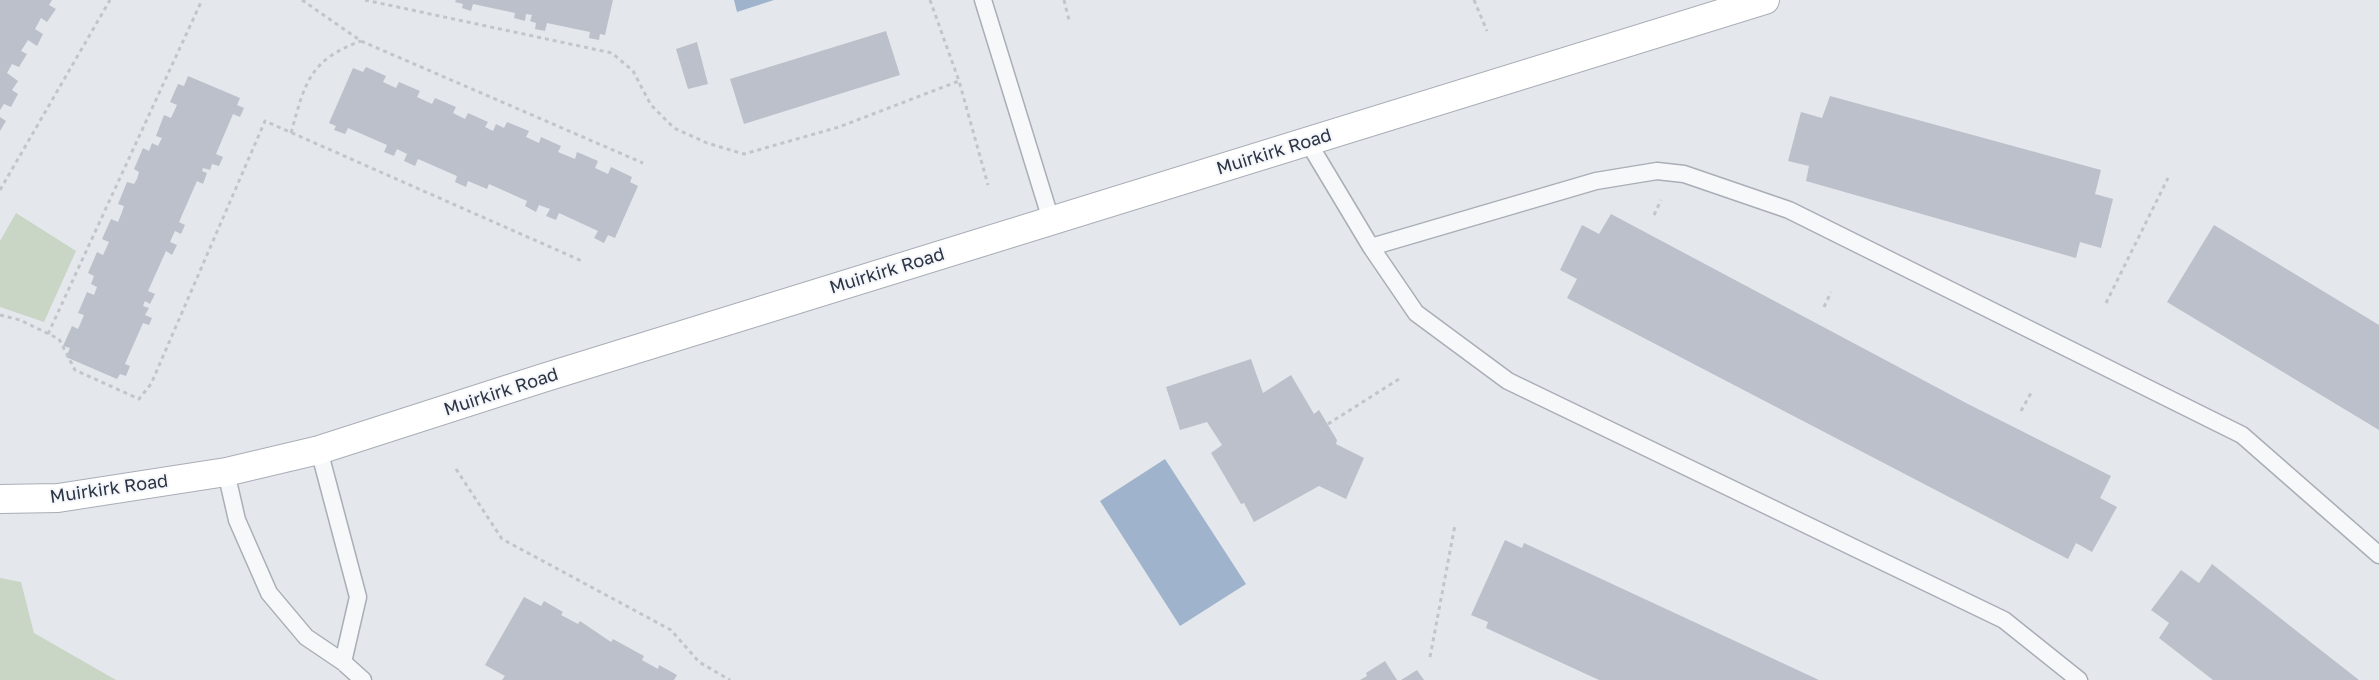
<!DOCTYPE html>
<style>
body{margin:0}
canvas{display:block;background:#e4e7ec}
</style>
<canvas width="2379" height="680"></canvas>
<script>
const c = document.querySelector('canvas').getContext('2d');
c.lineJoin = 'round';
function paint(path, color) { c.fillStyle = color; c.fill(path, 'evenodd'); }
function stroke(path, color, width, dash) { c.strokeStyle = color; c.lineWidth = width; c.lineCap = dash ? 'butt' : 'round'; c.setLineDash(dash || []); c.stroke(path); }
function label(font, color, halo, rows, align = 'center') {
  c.font = font + ' "Golos Text",sans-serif'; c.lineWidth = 4; c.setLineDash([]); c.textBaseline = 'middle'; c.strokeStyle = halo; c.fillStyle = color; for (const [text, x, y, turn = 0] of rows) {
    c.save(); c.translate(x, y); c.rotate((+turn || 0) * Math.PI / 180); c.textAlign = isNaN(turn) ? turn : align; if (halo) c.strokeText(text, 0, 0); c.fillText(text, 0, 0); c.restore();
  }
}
const green = new Path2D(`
 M16,213L76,251L44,322L0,307V241Z
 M0,578L21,582L34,633L116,680H0Z`);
const water = new Path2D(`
 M734,0H774L737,12Z
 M1165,459L1246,584L1180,626L1100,501Z`);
const building = new Path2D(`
 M0,0H52L49,5L56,9L47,22L41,18L35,29L43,34L37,46L28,40L21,51L27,54L19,67L12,64L7,73L18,81L12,90L18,94L11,107L4,104L0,110Z
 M456,0H613L605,35L600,34L599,40L589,38L590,32L547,23L545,31L535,29L536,23L530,21L532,15L526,14L525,21L514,18L515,13L473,4L471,11L462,8L463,4L455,2Z
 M886,31L900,75L744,124L730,79Z
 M697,42L708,84L688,89L676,49Z
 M366,67L386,76L383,82L396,88L399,82L420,91L417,97L432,104L435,98L456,107L453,113L465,119L468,113L488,122L485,127L493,131L496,124L504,128L507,122L529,131L526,137L539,143L541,137L561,146L558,152L575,159L577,152L598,161L595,168L608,174L611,167L632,177L630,182L638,186L615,238L608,235L604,243L594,238L598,231L559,213L556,220L546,216L550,209L539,205L536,212L525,206L527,201L489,184L487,189L468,181L466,187L455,182L457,176L418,159L415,166L404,161L407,154L397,149L394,156L384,152L387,145L348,128L345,134L334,130L336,126L329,123L353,68L363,72Z
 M188,76L240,98L237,105L244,108L240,117L233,114L216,154L223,157L219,166L212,164L210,170L203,168L202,171L207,173L203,184L197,181L179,222L185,225L181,234L175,231L170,242L177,245L172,255L166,251L148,291L155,294L150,304L145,301L143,306L149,308L145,315L152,318L149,325L143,323L125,364L130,366L126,376L120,374L117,379L66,357L70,348L63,346L72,326L78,329L84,315L78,313L87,292L94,295L97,287L91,284L94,276L88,273L97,252L103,255L109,242L102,239L111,219L118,222L122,212L124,206L118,204L127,182L134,184L137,179L139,172L134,169L143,148L149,151L152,143L158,146L162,138L156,136L164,115L171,118L177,105L170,102L178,84L184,86Z
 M1830,96L2101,170L2095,194L2113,199L2101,248L2080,242L2076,258L1806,181L1809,166L1788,161L1801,112L1822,118Z
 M0,117L6,121L0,131Z
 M1611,214L1968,404L2111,476L2100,498L2117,507L2092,552L2076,543L2068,559L1567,298L1577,279L1560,270L1582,225L1599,234Z
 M2214,225L2379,325V430L2167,302Z
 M1251,359L1263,393L1291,375L1314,414L1319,410L1337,440L1336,444L1364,458L1346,499L1319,486L1254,522L1244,503L1241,504L1211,453L1222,445L1207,422L1180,430L1166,387Z
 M1505,540L1522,548L1524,543L1819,680H1599L1486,628L1488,622L1471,615Z
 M2212,564L2313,644L2359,680H2213L2159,638L2169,623L2151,610L2181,570L2199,583Z
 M524,597L541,606L544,601L563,612L561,615L578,624L580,621L611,642L613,639L644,656L642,660L658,669L659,665L677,675L674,680H502L505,676L485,665Z
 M1385,661L1397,680H1360L1367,676L1366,673Z
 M1417,670L1424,680H1401Z`);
const path = new Path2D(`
 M302,0L361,41L643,163
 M365,0L612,53L633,71L651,105L674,128L707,143L744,154L839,127L959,81
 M930,0L959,81L988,185
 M1064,0L1069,20
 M1474,0L1487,31
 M291,133C305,83 309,60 361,41
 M0,190L110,0
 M1654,215L1661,200
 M2106,303L2168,178
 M1824,307L1831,292
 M0,315L20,320L59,339L75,370L139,399L151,384L265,121L582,261
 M48,334L202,0
 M2021,411L2031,393
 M1328,424L1399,379
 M456,469L502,539L671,630L699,662L730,680
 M1430,657L1455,525`);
const lane = new Path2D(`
 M983,0L1051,220
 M1308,142L1371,247L1416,313L1508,381L2004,620L2079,680
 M1371,247L1596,181L1657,171L1684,174L1789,210L2242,435L2379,555
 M319,450L358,597L343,662
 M226,472L237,520L269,593L306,637L343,662L363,680`);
const secondary = new Path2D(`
 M0,499L58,498L226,472L319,450L543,378L1765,0`);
const streetNames = [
 ["Muirkirk Road",1274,152,-17],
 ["Muirkirk Road",887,271,-17],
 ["Muirkirk Road",501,392,-18],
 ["Muirkirk Road",109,489,-8]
];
paint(green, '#c9d6c5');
paint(water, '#9fb4cc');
paint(building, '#bbc0ca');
stroke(lane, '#a9aeb7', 19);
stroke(secondary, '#a9aeb7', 30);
stroke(path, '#c2c5cb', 3, [4, 4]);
stroke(lane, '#f7f8fa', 16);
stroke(secondary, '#fff', 28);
label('18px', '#2b3445', '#f4f6f9', streetNames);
</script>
